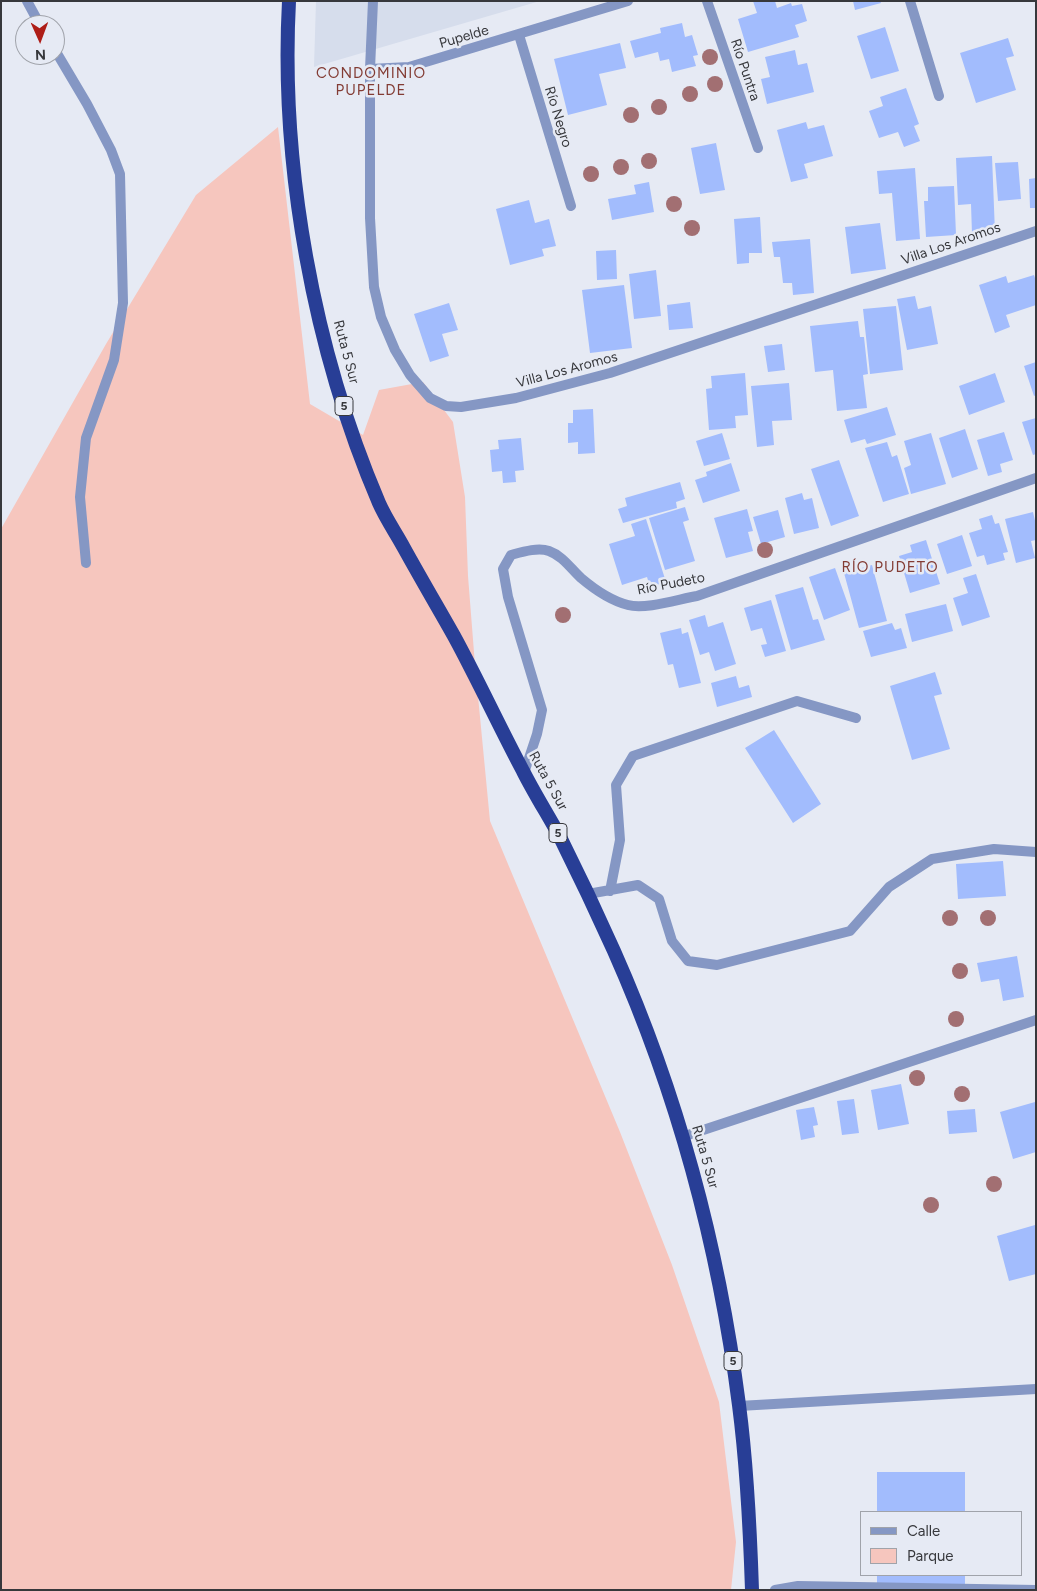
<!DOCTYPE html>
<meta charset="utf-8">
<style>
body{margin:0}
#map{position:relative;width:1037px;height:1591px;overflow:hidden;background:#e6eaf4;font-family:Figtree,sans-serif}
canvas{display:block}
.frame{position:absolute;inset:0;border:2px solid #37383c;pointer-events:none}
.legend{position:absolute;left:860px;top:1511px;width:162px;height:65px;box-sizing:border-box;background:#e6eaf4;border:1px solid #a0a3aa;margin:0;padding:6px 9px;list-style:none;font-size:15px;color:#37383c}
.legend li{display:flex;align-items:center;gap:10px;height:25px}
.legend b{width:25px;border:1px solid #a0a3aa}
.north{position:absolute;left:15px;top:15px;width:50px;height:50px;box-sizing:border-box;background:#e6eaf4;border:1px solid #a0a3aa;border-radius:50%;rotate:178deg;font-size:14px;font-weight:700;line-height:20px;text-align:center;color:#37383c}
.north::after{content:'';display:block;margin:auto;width:18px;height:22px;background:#ae1d17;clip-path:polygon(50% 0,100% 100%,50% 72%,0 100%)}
</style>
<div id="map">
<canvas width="1037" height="1591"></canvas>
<div class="frame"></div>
<ul class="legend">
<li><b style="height:6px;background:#8597c4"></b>Calle</li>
<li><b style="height:14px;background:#f6c6be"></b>Parque</li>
</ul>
<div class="north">N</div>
</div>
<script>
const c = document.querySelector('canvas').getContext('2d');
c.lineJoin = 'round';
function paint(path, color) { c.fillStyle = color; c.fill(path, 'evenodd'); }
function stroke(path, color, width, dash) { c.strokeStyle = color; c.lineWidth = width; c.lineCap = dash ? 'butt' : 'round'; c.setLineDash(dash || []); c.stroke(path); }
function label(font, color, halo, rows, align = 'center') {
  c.font = font + ' Figtree,sans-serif'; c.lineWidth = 5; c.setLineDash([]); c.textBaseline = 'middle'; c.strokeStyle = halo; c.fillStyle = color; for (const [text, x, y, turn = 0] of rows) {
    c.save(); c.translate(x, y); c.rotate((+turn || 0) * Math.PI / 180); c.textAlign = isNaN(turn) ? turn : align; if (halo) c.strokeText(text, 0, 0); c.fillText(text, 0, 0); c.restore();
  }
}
const built = new Path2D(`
 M316,1H540L314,67Z`);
const green = new Path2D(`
 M278,127L310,404L363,435L379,390L423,382L453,422L465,497L468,576L475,665L490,821L620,1132L672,1265L719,1402L736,1542L731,1590H1V529L106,344L196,195Z`);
const building = new Path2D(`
 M753,1H775L777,8L791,3L792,6L802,4L807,21L795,25L799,37L748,52L738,19L757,13Z
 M853,1H880L881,3L855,10Z
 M682,23L685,37L692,35L698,55L693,56L696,66L672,72L669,59L660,61L658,52L635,58L630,41L661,33L660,28Z
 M885,27L899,71L871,79L857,36Z
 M1008,38L1014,56L1006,58L1016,90L976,103L960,53Z
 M620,43L626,68L599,74L607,105L568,115L554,59Z
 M795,50L798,65L807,63L814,92L767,104L761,79L770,77L765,57Z
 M906,88L919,124L914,126L920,141L904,147L898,132L879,138L869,111L883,106L880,97Z
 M806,122L808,129L824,125L833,156L804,164L808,178L791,182L777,130Z
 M716,143L725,190L700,194L691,148Z
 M992,156L995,233L972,234L971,204L958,205L956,158Z
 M1018,162L1021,199L998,201L995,163Z
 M915,168L920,239L896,241L892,193L879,194L877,171Z
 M1036,178V208H1030L1029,179Z
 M649,182L654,212L612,220L608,199L636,194L634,185Z
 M954,186L956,235L926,237L924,201H928V187Z
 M529,200L535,223L549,219L556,246L542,249L544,256L510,265L496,209Z
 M760,217L762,253H749V263L737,264L734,219Z
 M880,223L886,269L851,274L845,227Z
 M810,239L814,293L793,295L792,283H783L780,257H774L772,242Z
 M616,250L617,279L597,280L596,251Z
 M656,270L661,316L634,319L629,274Z
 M1034,275L1036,281V305L1006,315L1010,327L995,333L979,285L1006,276L1008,283Z
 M624,285L632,348L590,353L582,290Z
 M915,296L918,309L931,306L938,344L907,350L897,299Z
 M690,302L693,328L669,330L667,305Z
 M449,303L458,330L442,334L449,356L430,362L414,314Z
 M896,306L903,370L870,374L863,309Z
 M858,321L860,337H864L868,374L863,375L867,408L837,411L833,370L815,372L810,326Z
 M782,344L785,370L768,372L764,346Z
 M1036,362V395L1034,396L1024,366Z
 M745,373L748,415L735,416L736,428L709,430L706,389L712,388L711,376Z
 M995,373L1005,402L969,415L959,386Z
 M789,383L792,420L772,421L774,445L757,447L751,386Z
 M887,407L896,435L867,444L865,439L851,443L844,420Z
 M593,409L595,453L578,454V442L568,443V423H573V410Z
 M1036,418V454L1033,455L1022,422Z
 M965,429L978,469L952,478L939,438Z
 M1004,432L1013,460L1000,464L1002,472L988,476L977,440Z
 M722,433L730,459L704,466L696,441Z
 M931,433L946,484L911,494L904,468L911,465L904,441Z
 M521,438L524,470L515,471L516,482L503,483L502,471L492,472L490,450L499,449L498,440Z
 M887,442L892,457L897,455L909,494L883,502L865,448Z
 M839,460L859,516L831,526L811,469Z
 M731,463L740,491L703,503L695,480L707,476L706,472Z
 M680,482L685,499L676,502L677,508L623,523L618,509L627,506L625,498Z
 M802,493L804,500L812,498L819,528L794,534L785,498Z
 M685,507L689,520L683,522L695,561L665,570L649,518Z
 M747,509L753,531L748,532L753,551L726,558L714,518Z
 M778,510L785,537L761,544L753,517Z
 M1033,512L1036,525V540L1031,541L1035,558L1016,563L1005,519Z
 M992,515L995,524L999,523L1008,552L1003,553L1005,560L987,565L984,555L977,557L969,533L982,529L979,519Z
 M646,519L666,582L650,587L647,577L622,585L609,544L635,536L631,524Z
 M962,535L972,566L947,574L937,544Z
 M926,540L940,584L910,593L899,556L912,552L910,545Z
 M872,565L887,621L859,628L844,573Z
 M835,568L850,610L824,620L809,577Z
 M976,574L990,617L962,626L953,598L968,593L963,578Z
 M803,587L813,620L818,619L825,640L791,650L775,595Z
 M771,600L786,651L765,657L761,645L767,644L762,628L751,631L744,608Z
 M946,604L953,631L912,642L905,614Z
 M705,615L708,627L723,622L736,664L715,671L709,652L700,655L689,620Z
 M892,623L895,630L901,628L907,648L871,657L863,631Z
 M681,628L682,634L688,632L701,683L679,688L673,664L668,665L660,633Z
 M935,672L942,694L934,696L950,749L912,760L890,686Z
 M736,676L739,688L749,685L752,697L717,707L711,683Z
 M774,730L821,804L793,823L745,748Z
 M1003,861L1006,896L958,899L956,864Z
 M1017,956L1024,997L1003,1001L999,979L981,982L977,963Z
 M901,1084L909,1124L878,1130L871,1090Z
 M854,1099L859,1133L842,1135L837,1101Z
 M1035,1102L1036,1152L1013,1159L1000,1112Z
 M814,1107L818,1125L813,1126L815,1137L801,1140L796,1110Z
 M975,1109L977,1132L949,1134L947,1111Z
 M1035,1225L1036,1274L1009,1281L997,1236Z
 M877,1472H965V1512H877Z
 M877,1575H965V1586H877Z`);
const minor = new Path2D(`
 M27,1L40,25
 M373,1L370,69V218L374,287L381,317L395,350L410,375L430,398L446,406L461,407L516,398L610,373L1036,231
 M707,1L758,148
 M910,1L939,96
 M519,35L571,206
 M55,50L87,104L111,150L120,174L123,303L114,360L86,438L80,497L86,563
 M370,69L409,67L628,1
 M524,773L537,734L542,710L508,597L503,569L511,555C522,552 538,547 549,551C563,556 571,569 581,578C594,589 612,601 628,605C645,610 679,599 697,596L1036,478
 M610,891L620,840L616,785L633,756L797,701L856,718
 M588,894L638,885L659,899L672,941L688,961L717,965L850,931L889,887L932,859L994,849L1036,852
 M682,1137L1036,1020
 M739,1406L1036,1389
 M775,1590L798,1586L1036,1590`);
const trunk = new Path2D(`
 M289,1C280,167 314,351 379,503C386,519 396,533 404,548C420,577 437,606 454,636C478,680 499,726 523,771C534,793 548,815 560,837C579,875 597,913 614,951C678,1095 719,1249 739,1405C747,1466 750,1528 752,1590`);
const trees = [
 [710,57],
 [715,84],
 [690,94],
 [659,107],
 [631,115],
 [649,161],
 [621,167],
 [591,174],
 [674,204],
 [692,228],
 [765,550],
 [563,615],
 [950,918],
 [988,918],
 [960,971],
 [956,1019],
 [917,1078],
 [962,1094],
 [994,1184],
 [931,1205]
];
const shields = [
 [344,406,18],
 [558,833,18],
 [733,1361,18]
];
const shieldNames = [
 ["5",344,406],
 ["5",558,833],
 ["5",733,1361]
];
const streetNames = [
 ["Pupelde",464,37,-16],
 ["Río Puntra",745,70,71],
 ["Río Negro",558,117,73],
 ["Villa Los Aromos",951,244,-19],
 ["Ruta 5 Sur",346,352,75],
 ["Villa Los Aromos",567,370,-15],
 ["Río Pudeto",671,584,-11],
 ["Ruta 5 Sur",548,781,61],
 ["Ruta 5 Sur",705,1157,74]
];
const neighbourhoodNames = [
 ["CONDOMINIO",371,74],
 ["PUPELDE",371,91],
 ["RÍO PUDETO",890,568]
];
paint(built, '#d6ddec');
paint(green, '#f6c6be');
paint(building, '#a2bcfd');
stroke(minor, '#8597c4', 10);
stroke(trunk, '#283e96', 14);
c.fillStyle = '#a26f72';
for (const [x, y] of trees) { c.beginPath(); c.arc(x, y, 8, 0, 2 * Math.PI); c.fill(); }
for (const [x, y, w] of shields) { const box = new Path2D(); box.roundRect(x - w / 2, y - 9.5, w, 19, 4); c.fillStyle = '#e6eaf4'; c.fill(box); stroke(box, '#37383c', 1); }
label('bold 12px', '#37383c', null, shieldNames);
label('14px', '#37383c', '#e6eaf4', streetNames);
c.letterSpacing = '1px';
label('15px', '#833c34', '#e6eaf4', neighbourhoodNames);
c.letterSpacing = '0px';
</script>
